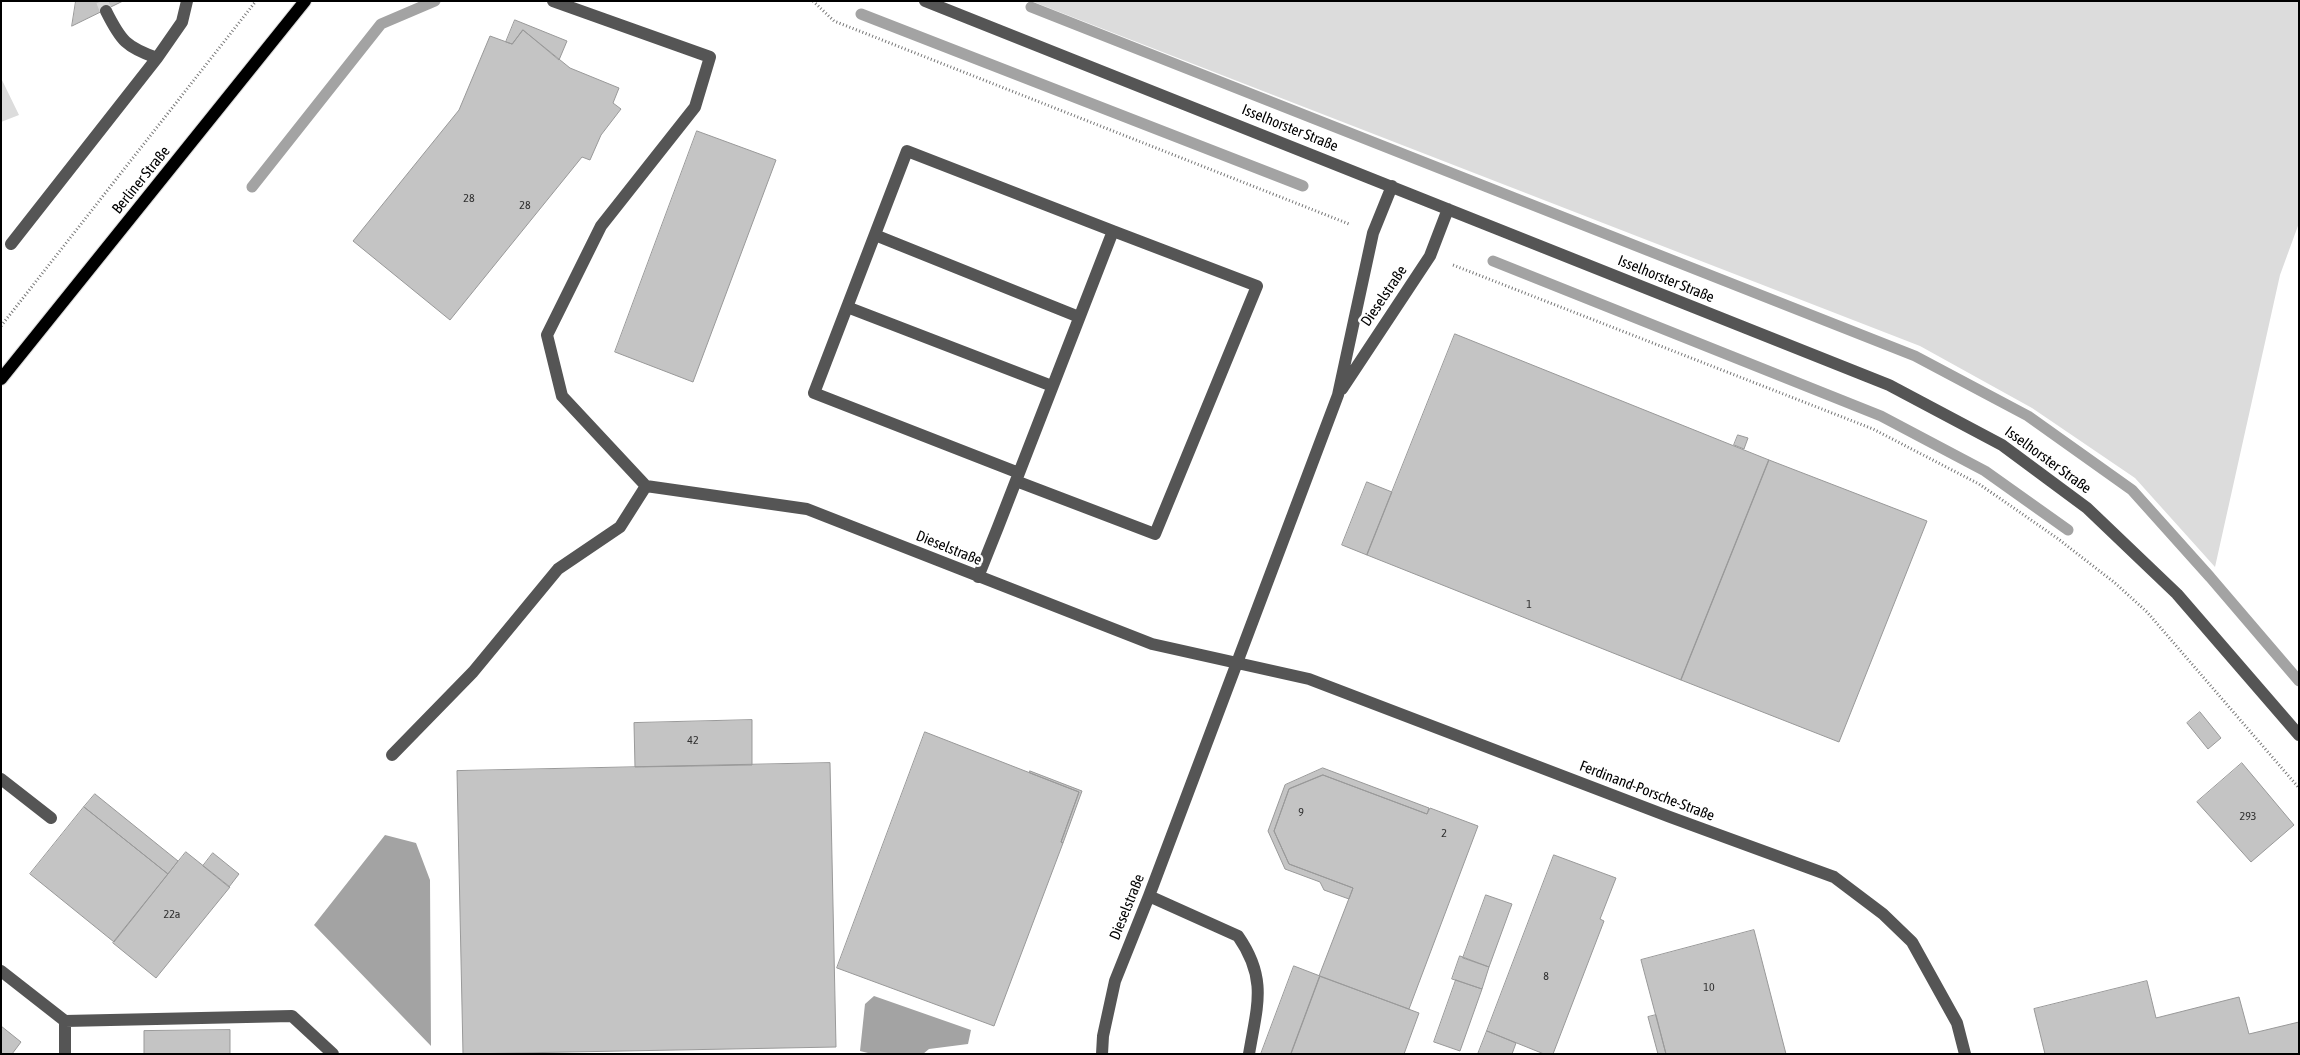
<!DOCTYPE html>
<meta charset="utf-8">
<style>
body{margin:0}
#map{position:relative;width:2300px;height:1055px;overflow:hidden;background:#fff;font-family:"Asap Condensed",sans-serif}
canvas{display:block}
.frame{position:absolute;inset:0;border:2px solid #000;pointer-events:none}
</style>
<div id="map">
<canvas width="2300" height="1055"></canvas>
<div class="frame"></div>
</div>
<script>
const c = document.querySelector('canvas').getContext('2d');
c.lineJoin = 'round';
function paint(path, color) { c.fillStyle = color; c.fill(path, 'evenodd'); }
function stroke(path, color, width, dash) { c.strokeStyle = color; c.lineWidth = width; c.lineCap = dash ? 'butt' : 'round'; c.setLineDash(dash || []); c.stroke(path); }
function label(font, color, halo, rows, align = 'center') {
  c.font = font + ' "Asap Condensed",sans-serif'; c.lineWidth = 5; c.setLineDash([]); c.textBaseline = 'middle'; c.strokeStyle = halo; c.fillStyle = color; for (const [text, x, y, turn = 0] of rows) {
    c.save(); c.translate(x, y); c.rotate((+turn || 0) * Math.PI / 180); c.textAlign = isNaN(turn) ? turn : align; if (halo) c.strokeText(text, 0, 0); c.fillText(text, 0, 0); c.restore();
  }
}
const green = new Path2D(`
 M1031,1H2299V223L2280,275L2215,567L2135,478L2032,408L1920,346Z
 M1,78L19,115L1,122Z`);
const water = new Path2D(`
 M385,835L416,843L430,880L431,1046L314,925Z
 M874,996L971,1030L968,1044L929,1049L923,1054H872L860,1051L865,1004Z`);
const stream = new Path2D(`
 M1031,7L1915,356L2028,416L2132,490L2210,577L2299,681
 M861,14L1303,186
 M252,187L381,24L435,1
 M1493,261L1881,416L1985,471L2068,530`);
const building = new Path2D(`
 M76,1H123L72,26Z
 M515,20L567,41L559,60L523,30L512,44L506,42Z
 M523,30L570,68L619,88L613,103L621,109L601,135L590,160L582,157L450,320L353,241L459,110L490,36L512,44Z
 M697,131L776,160L693,382L615,352Z
 M1455,334L1769,460L1681,680L1367,555Z
 M1738,435L1748,438L1744,449L1734,445Z
 M1769,460L1927,521L1839,742L1681,680Z
 M1367,482L1392,492L1367,555L1342,545Z
 M2200,712L2221,738L2208,749L2187,723Z
 M752,720V765L635,767L634,723Z
 M925,732L1079,792L1061,842L1063,843L994,1026L837,968Z
 M830,763L836,1047L463,1054L457,771Z
 M2242,763L2294,825L2251,862L2197,802Z
 M1323,768L1429,808L1427,814L1323,775L1289,789L1274,831L1289,864L1353,888L1349,899L1324,890L1320,882L1285,869L1268,831L1285,785Z
 M1030,771L1082,791L1063,843L1061,842L1079,792L1030,773Z
 M1323,775L1427,814L1430,808L1478,826L1409,1009L1319,976L1353,888L1289,864L1274,831L1289,789Z
 M95,794L178,861L168,874L84,807Z
 M84,807L168,874L114,942L30,874Z
 M186,852L230,887L156,978L113,943Z
 M213,853L239,874L229,887L203,866Z
 M1554,855L1616,878L1600,919L1604,921L1553,1054H1544L1487,1031Z
 M1486,895L1512,904L1489,967L1463,958Z
 M1754,930L1786,1054H1666L1641,960Z
 M1460,956L1489,967L1482,989L1452,979Z
 M1294,966L1320,976L1291,1054H1261Z
 M1320,976L1419,1013L1404,1054H1291Z
 M1456,980L1482,989L1460,1051L1434,1042Z
 M2147,981L2156,1018L2239,997L2249,1034L2299,1022V1054H2045L2034,1009Z
 M1656,1015L1666,1054H1658L1648,1017Z
 M1,1026L21,1042L12,1054H1Z
 M230,1030V1054H144V1031Z
 M1487,1031L1516,1043L1512,1054H1478Z`);
const minorTunnel = new Path2D(`
 M102,1L106,11`);
const path = new Path2D(`
 M813,1L834,21L1349,224
 M1453,265L1873,429L1979,484L2057,538L2115,583L2147,612L2299,788
 M1,326L256,1`);
const minor = new Path2D(`
 M553,1L710,57L695,107L601,226L547,335L562,396L646,486
 M925,1L1889,385L2002,445L2087,508L2177,594L2299,735
 M106,11C121,41 126,47 157,58
 M875,235L1079,317
 M11,244L157,58L182,22L187,1
 M847,307L1052,386
 M1342,389L1430,256L1448,209
 M1016,481L1155,534L1257,286L1113,231
 M646,486L807,509L1152,644L1309,679L1670,817L1834,877L1883,914L1912,942L1957,1023L1965,1054
 M978,577L998,527L1113,231L907,151L814,393L1019,473
 M392,755L473,672L558,569L620,527L646,486
 M1,779L51,818
 M1149,896L1238,936C1268,979 1257,1006 1249,1054
 M1,971L65,1021V1054
 M65,1021L292,1016L333,1054
 M1102,1054L1103,1036L1115,981L1149,896L1338,395L1373,233L1392,186`);
const major = new Path2D(`
 M1,379L305,1`);
const numberNames = [
 ["28",469,198],
 ["28",525,205],
 ["1",1529,604],
 ["42",693,740],
 ["9",1301,812],
 ["293",2248,816],
 ["2",1444,833],
 ["22a",172,914],
 ["8",1546,976],
 ["10",1709,987]
];
const streetNames = [
 ["Isselhorster Straße",1290,128,22],
 ["Berliner Straße",141,180,-51],
 ["Isselhorster Straße",1666,279,22],
 ["Dieselstraße",1384,296,-56],
 ["Isselhorster Straße",2048,460,36],
 ["Dieselstraße",949,548,22],
 ["Ferdinand-Porsche-Straße",1647,791,21],
 ["Dieselstraße",1127,907,-68]
];
paint(green, '#dcdcdc');
paint(water, '#a3a3a3');
stroke(stream, '#a3a3a3', 11);
paint(building, '#c4c4c4');
stroke(building, '#999', 1);
stroke(minorTunnel, '#d9d9d9', 12, [12, 6]);
stroke(major, '#dbdbdb', 14);
stroke(path, '#777', 3, [1, 2.5]);
stroke(minor, '#555', 12);
stroke(major, '#000', 12);
label('12px', '#313131', null, numberNames);
label('15px', '#000', '#fff', streetNames);
</script>
